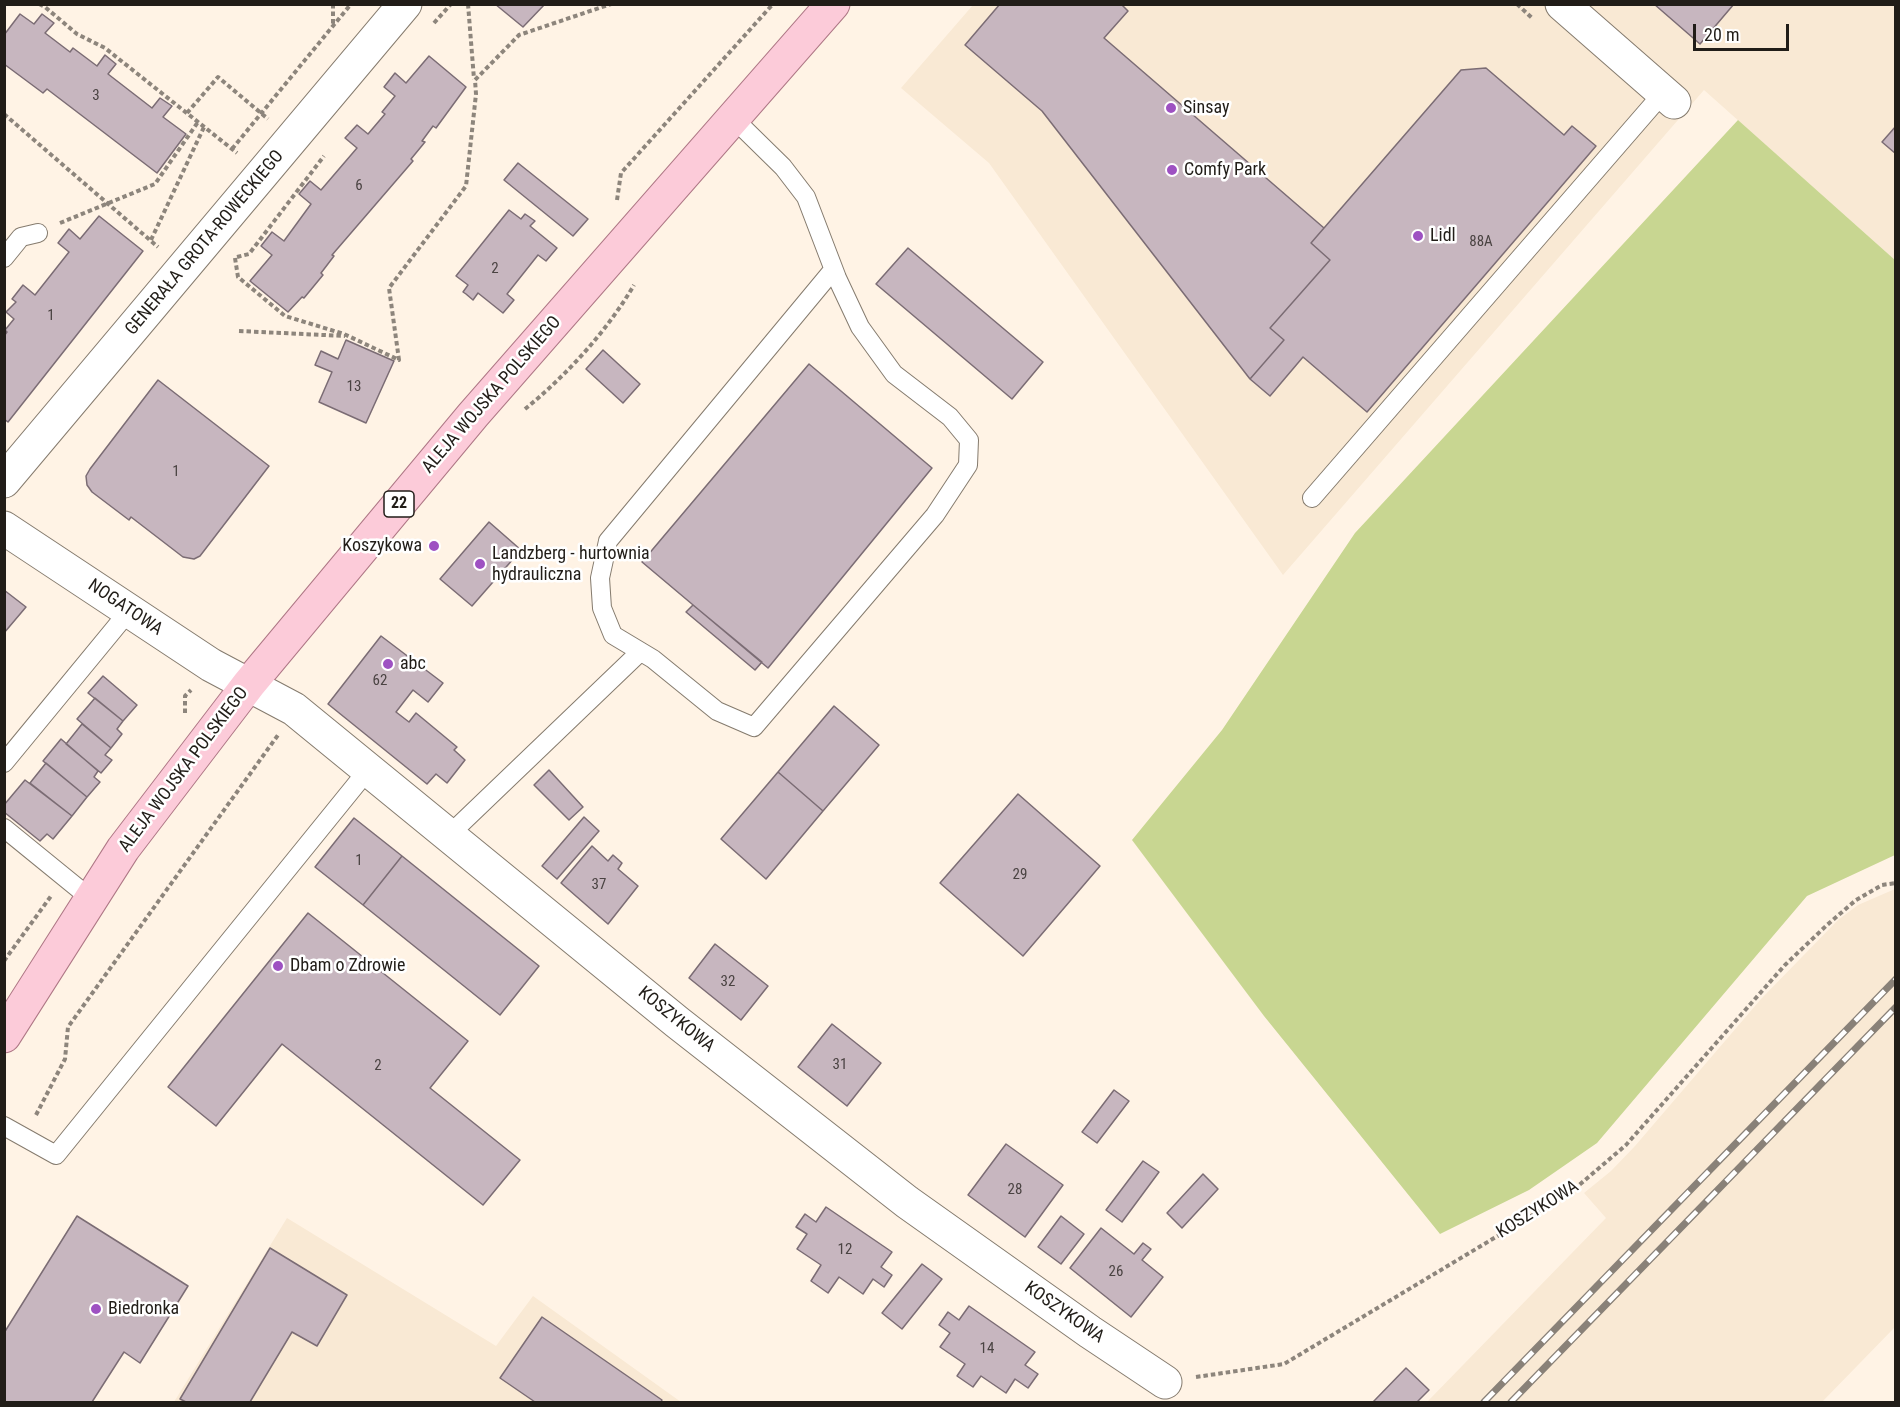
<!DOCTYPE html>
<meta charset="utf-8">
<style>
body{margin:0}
#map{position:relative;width:1900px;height:1407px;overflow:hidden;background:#fff3e5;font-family:"Roboto Condensed",sans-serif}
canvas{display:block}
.frame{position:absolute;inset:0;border:6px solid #211d18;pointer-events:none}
.scale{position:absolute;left:1693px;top:24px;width:96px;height:27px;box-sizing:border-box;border:3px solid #211d18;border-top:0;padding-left:8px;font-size:18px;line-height:21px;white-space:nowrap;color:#211d18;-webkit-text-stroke:4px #fff;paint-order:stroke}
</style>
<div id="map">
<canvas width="1900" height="1407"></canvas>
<div class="frame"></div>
<div class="scale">20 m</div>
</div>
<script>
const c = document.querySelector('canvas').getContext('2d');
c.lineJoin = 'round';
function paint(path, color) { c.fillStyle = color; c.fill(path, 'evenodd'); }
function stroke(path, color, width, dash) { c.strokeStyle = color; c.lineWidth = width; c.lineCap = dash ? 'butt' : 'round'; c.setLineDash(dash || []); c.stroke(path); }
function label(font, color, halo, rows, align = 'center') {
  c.font = font + ' "Roboto Condensed",sans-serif'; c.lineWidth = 5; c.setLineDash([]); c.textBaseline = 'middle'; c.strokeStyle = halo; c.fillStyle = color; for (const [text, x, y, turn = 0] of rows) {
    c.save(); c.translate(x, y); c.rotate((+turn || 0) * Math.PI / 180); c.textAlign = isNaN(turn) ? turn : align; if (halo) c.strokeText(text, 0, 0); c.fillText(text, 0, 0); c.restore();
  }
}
const built = new Path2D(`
 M973,5H1895V260L1704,90L1283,575L989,163L901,88Z
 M1895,889V1327L1822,1402H1427L1606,1218L1584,1193L1611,1171L1635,1146L1761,999L1838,920L1858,905Z
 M287,1218L496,1346L533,1296L681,1402H174Z`);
const green = new Path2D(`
 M1738,120L1895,260V855L1807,896L1597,1143L1529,1190L1440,1234L1264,1016L1132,840L1222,730L1355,533Z`);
const building = new Path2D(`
 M495,4H545L523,27Z
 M1000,4H1121L1128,11L1104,38L1324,228L1311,243L1330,260L1270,328L1284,340L1250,379L1042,111L965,45Z
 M1654,4H1734L1700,44Z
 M20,14L34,24L42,14L54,23L45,33L70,52L73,48L97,66L105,55L116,64L108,74L152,108L160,98L172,106L163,117L186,134L157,173L47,89L43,93L4,64V35Z
 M429,56L466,87L436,128L433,126L422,141L425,142L411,159L413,161L332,255L334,256L321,273L323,275L304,298L302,297L288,312L250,281L272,255L261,246L272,232L284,241L311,204L299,194L310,181L321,190L357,148L345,138L357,125L368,134L385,114L382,112L395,96L384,87L395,73L406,83Z
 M1486,68L1564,135L1572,126L1596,146L1367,412L1303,357L1270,396L1250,379L1284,340L1270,328L1330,260L1311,243L1461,70Z
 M1896,126V154L1882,142Z
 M518,163L588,219L573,236L504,180Z
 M509,210L521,219L525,214L535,221L530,226L557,248L546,261L538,255L507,294L514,300L503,313L478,293L473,300L466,294L463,292L468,285L456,276Z
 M99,216L143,251L8,422L4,419V336L7,332L5,330L14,319L6,312L16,302L12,299L23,285L35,295L69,252L58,243L69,229L80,239Z
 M908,248L1043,362L1012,399L876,284Z
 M346,340L394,361L366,423L319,402L332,372L315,365L321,351L338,359Z
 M603,350L640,384L623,403L586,369Z
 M809,364L932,468L768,668L642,562Z
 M158,380L269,466L200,556L194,559L183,557L131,517L129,520L92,492L87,485L86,476L90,469Z
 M489,522L521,550L472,606L440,579Z
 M4,590L26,607L4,633Z
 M693,605L762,662L755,670L686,612Z
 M381,636L443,683L428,702L413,690L396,712L409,722L416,713L457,747L454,750L465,760L447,783L436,774L427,784L328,704Z
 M103,676L137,705L123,721L88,693Z
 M95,698L123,721L117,729L122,734L111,748L77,719Z
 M834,706L879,745L823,811L778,772Z
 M82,724L111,748L105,755L112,760L101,773L66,744Z
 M61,739L98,771L94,777L100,782L87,797L43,761Z
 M46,763L87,797L72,816L30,783Z
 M549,770L583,807L569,820L534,785Z
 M778,772L823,811L766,879L721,839Z
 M25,780L72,816L53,839L47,834L40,841L4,812V805Z
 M1018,794L1100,866L1023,956L940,883Z
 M584,817L599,831L557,879L542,866Z
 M354,818L402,856L363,905L315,867Z
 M592,846L608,861L613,855L622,863L618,869L638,886L608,924L561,883Z
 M402,856L539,966L500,1015L363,905Z
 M308,913L468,1041L430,1088L520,1160L483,1205L282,1044L216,1126L168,1087Z
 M715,944L768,986L741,1020L689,978Z
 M832,1024L881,1063L847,1106L798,1067Z
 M1114,1090L1129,1101L1097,1143L1082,1132Z
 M1006,1144L1063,1185L1025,1237L968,1195Z
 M1143,1161L1159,1172L1122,1222L1106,1210Z
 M1203,1174L1218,1189L1182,1228L1167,1213Z
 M826,1207L892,1252L881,1267L892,1275L884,1287L873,1279L863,1294L839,1277L828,1293L811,1281L821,1265L797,1249L807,1234L796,1227L805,1214L816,1222Z
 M77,1216L188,1286L140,1363L124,1352L92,1402H4V1333Z
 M1061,1216L1084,1234L1061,1264L1038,1247Z
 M1101,1228L1134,1254L1143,1243L1151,1249L1142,1260L1163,1277L1131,1317L1070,1268Z
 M270,1248L347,1295L317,1346L292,1332L250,1402H186L180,1399Z
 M922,1264L942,1279L902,1329L882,1313Z
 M969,1306L1035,1352L1025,1365L1038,1374L1028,1388L1015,1379L1006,1393L981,1376L973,1387L957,1376L965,1364L940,1347L950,1333L939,1325L948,1312L959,1320Z
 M542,1317L662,1400L661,1402H535L500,1378Z
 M1406,1368L1429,1390L1417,1402H1373Z`);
const path = new Path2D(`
 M39,4L45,7L77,34L105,48L237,153
 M333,4V25
 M468,4L474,79
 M1517,4L1532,18
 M434,23L451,4
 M187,113L218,77L268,119
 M4,114L158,247
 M232,149L351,4
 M617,200L621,173L773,4
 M60,223L155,184L198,122
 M151,240L204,127
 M237,257L249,254L324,156
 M235,258L238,277L285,316L344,334L399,360L389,288L466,186L476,94L475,80L519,35L611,4
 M239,331L345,336
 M525,409C567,375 607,331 634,285
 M185,713V696L191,690
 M4,961L51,896
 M36,1115L65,1059L68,1027L278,735
 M1196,1377L1284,1364L1571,1192L1626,1145L1785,965L1827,925L1856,900L1882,885L1896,883`);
const service = new Path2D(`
 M732,117L783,167L806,197L837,278L860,327L894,374L950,417L969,440L968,465L935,515L754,727L717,711L653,659L613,635L602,608L600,578L608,541L833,270
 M4,258L21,237L38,233
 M1312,498L1663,93
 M4,763L129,611
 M4,828L90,898
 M448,836L640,652
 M4,1126L56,1155L367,771`);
const minor = new Path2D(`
 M1562,4L1674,102
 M4,481L405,4
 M4,528L211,665L294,709L677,1022L907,1202L1090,1332L1165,1382`);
const primary = new Path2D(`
 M4,1036L123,849L249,684L473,415L833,4`);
const rail = new Path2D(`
 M1484,1402L1896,979
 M1511,1402L1896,1007`);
const markers = [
 [1171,108,6,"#9e51c2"],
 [1172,170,6,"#9e51c2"],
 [1418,236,6,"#9e51c2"],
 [434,546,6,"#9e51c2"],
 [480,564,6,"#9e51c2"],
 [388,664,6,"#9e51c2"],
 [278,966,6,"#9e51c2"],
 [96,1309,6,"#9e51c2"]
];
const numberNames = [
 ["3",96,96],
 ["6",359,186],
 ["88A",1481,242],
 ["2",495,269],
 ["1",51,316],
 ["13",354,387],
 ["1",176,472],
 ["62",380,681],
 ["1",359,861],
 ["29",1020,875],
 ["37",599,885],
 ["32",728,982],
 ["31",840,1065],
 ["2",378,1066],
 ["28",1015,1190],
 ["12",845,1250],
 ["26",1116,1272],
 ["14",987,1349]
];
const shields = [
 [399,504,30]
];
const shieldNames = [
 ["22",399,504]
];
const poiNames = [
 ["Sinsay",1183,108],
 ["Comfy Park",1184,170],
 ["Lidl",1430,236],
 ["Koszykowa",422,546,"right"],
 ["Landzberg - hurtownia",492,554],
 ["hydrauliczna",492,575],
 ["abc",400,664],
 ["Dbam o Zdrowie",290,966],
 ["Biedronka",108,1309]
];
const streetNames = [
 ["GENERAŁA GROTA-ROWECKIEGO",205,243,-50],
 ["ALEJA WOJSKA POLSKIEGO",492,395,-49],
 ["NOGATOWA",125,608,34],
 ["ALEJA WOJSKA POLSKIEGO",184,770,-53],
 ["KOSZYKOWA",676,1020,39],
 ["KOSZYKOWA",1538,1210,-32],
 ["KOSZYKOWA",1064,1313,35]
];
paint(built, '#f9e9d4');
paint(green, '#c8d691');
paint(building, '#c7b6bf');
stroke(building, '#7b6c74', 1.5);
stroke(service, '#857b6e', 20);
stroke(minor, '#857b6e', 35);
stroke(primary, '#ae7785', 35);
stroke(path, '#8d857c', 4, [4.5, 3]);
stroke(service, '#fff', 18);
stroke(minor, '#fff', 33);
stroke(primary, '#fccbd9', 33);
stroke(rail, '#898178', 7);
stroke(rail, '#fff', 4.5, [14]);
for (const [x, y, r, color] of markers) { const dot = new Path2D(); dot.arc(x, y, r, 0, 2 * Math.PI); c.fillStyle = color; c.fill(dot); stroke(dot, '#fff', 2); }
label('15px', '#4a4342', null, numberNames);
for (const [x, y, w] of shields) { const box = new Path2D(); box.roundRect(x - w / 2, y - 13, w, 26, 4.5); c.fillStyle = '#fff'; c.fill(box); stroke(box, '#211d18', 1.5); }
label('bold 16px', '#211d18', null, shieldNames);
label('18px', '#211d18', '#fff', poiNames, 'left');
label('18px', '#211d18', '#fff', streetNames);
</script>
